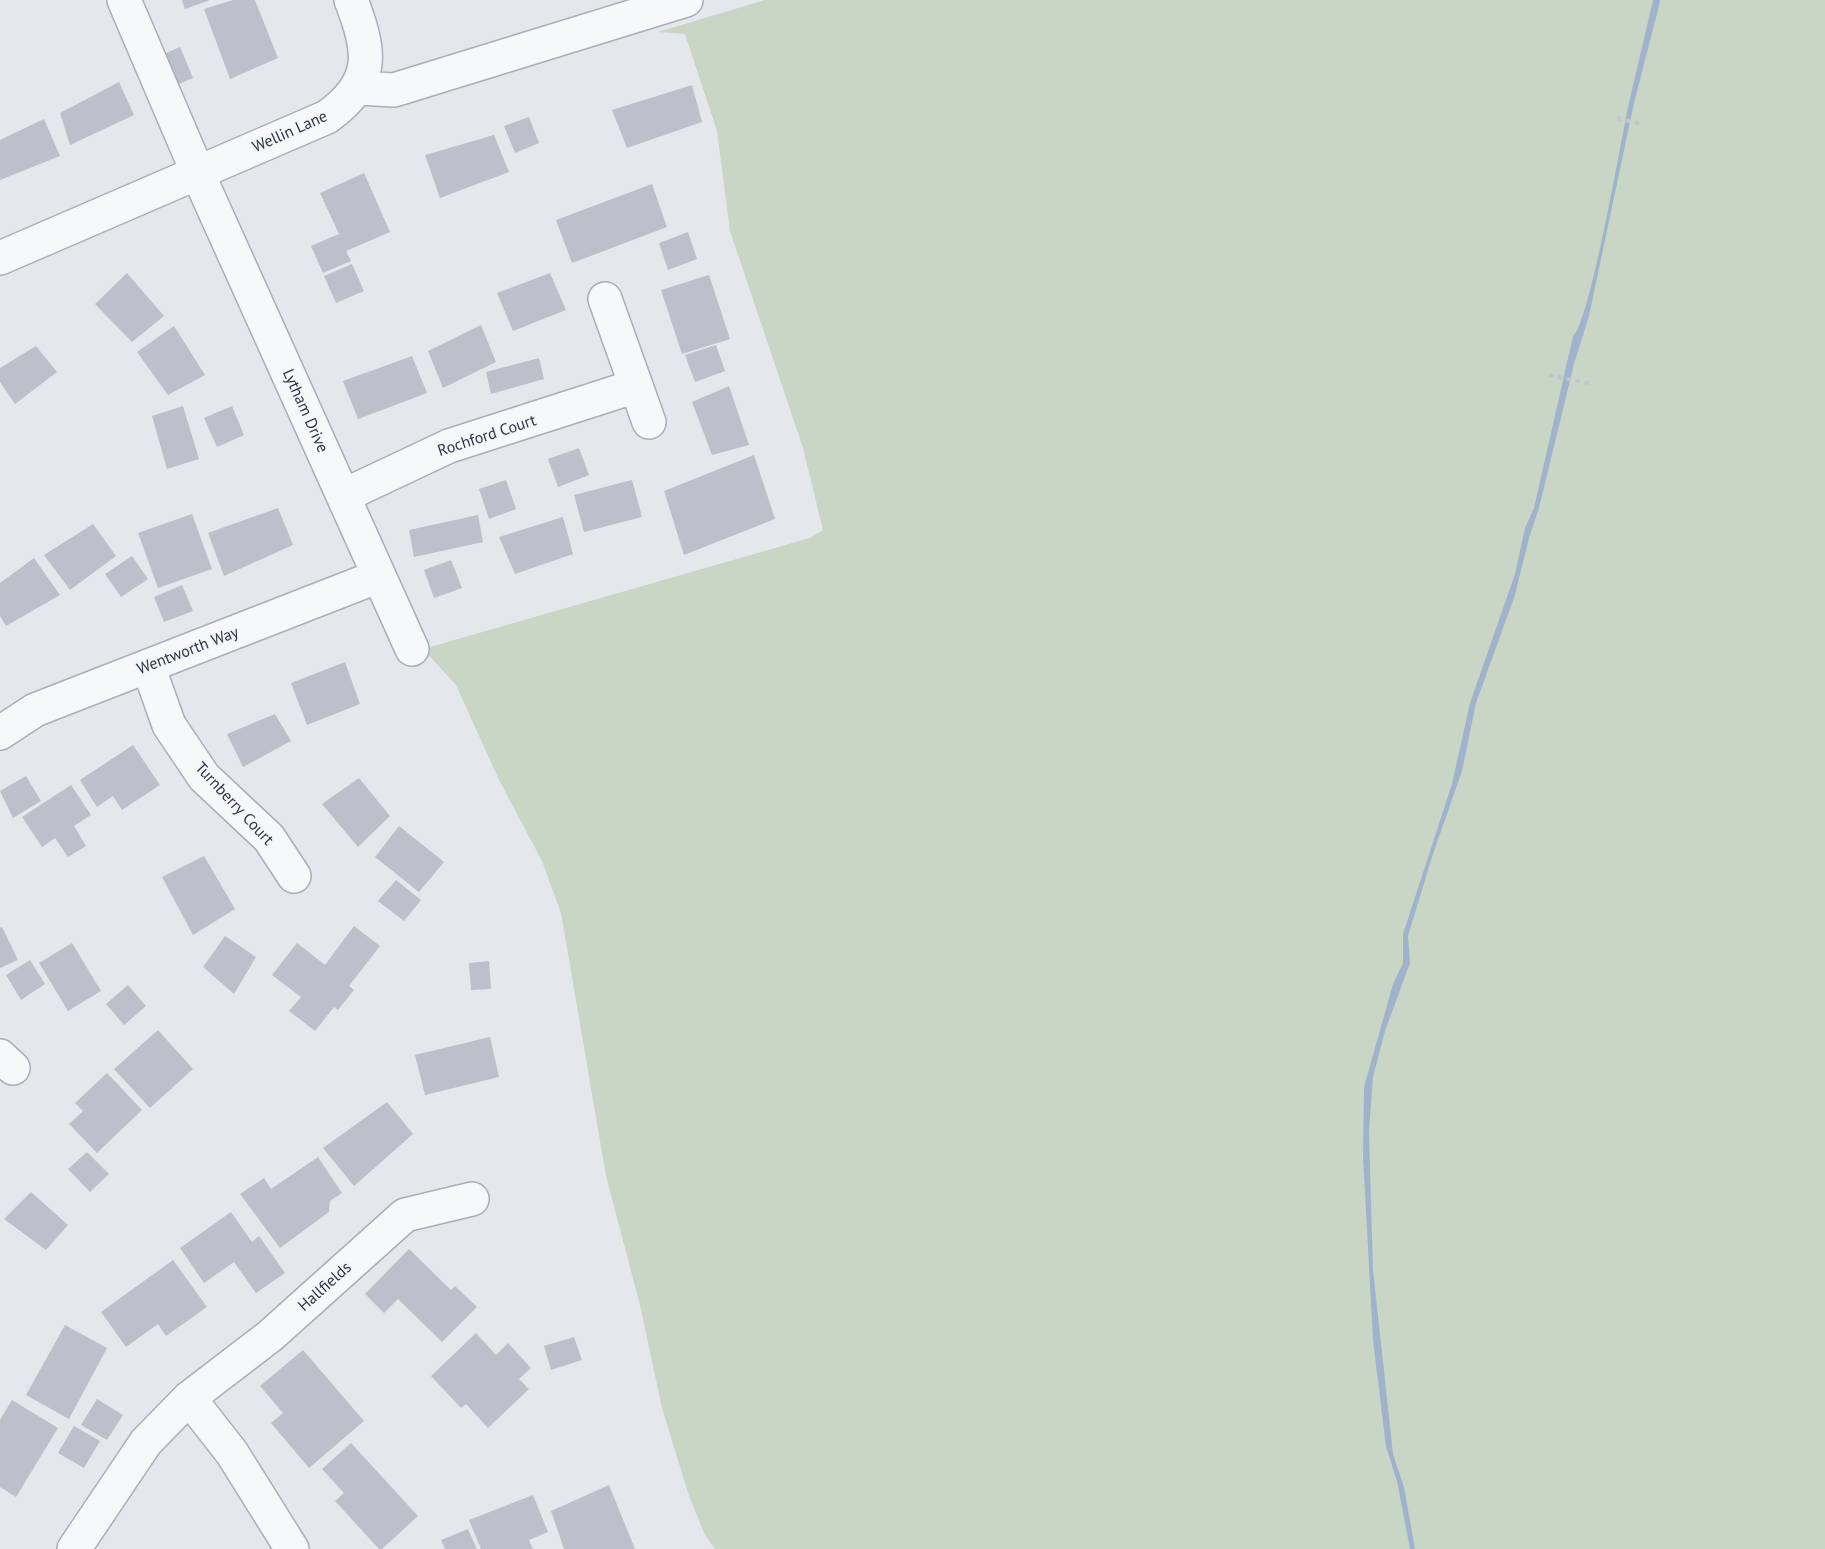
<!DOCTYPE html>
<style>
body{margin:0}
canvas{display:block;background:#e4e7ec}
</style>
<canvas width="1825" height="1549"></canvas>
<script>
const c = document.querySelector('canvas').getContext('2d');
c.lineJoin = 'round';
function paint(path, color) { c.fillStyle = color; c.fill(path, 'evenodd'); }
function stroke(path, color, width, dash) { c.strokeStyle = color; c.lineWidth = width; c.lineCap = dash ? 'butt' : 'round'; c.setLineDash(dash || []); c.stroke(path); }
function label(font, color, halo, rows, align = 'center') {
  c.font = font + ' "PT Sans",sans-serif'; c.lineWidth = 4.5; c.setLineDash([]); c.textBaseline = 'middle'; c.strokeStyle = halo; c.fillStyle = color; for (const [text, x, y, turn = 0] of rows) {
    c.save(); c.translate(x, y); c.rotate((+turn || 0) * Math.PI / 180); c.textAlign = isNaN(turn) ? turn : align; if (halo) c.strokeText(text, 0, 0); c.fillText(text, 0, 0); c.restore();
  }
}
const green = new Path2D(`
 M765,0H1825V1549H715L705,1535L689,1496L662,1408L640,1305L606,1176L561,913L542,861L499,780L456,685L423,649L810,538L823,530L803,448L730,231L717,131L685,34L658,32Z`);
const water = new Path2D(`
 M1653,0H1660L1659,6L1634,103L1589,316L1574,364L1539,508L1529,538L1515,595L1476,703L1462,771L1432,857L1408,936L1410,963L1385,1031L1373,1077L1369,1132L1373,1270L1393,1454L1404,1487L1415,1549H1410L1397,1481L1386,1447L1373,1340L1363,1156L1364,1087L1393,984L1403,963V934L1452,784L1470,703L1515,574L1525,528L1534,508L1573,336C1590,322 1621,140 1628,107C1636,71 1645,36 1653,0Z`);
const building = new Path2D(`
 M182,0H210L185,9Z
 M233,0H255L278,58L230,79L204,9Z
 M180,47L193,78L170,88L157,57Z
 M119,82L134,115L70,145L60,113Z
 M692,85L702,122L627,148L612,110Z
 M529,117L539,143L515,153L504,126Z
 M44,119L60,156L0,180V140Z
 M494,135L509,172L440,198L425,155Z
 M364,173L390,232L346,251L351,261L323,273L311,246L339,234L320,193Z
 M652,184L667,227L572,263L556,220Z
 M688,232L697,259L668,270L659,243Z
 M352,264L364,291L336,303L324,276Z
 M127,273L164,316L132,342L95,304Z
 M550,273L566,310L513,331L497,293Z
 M709,275L730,339L682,354L661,290Z
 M481,325L496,362L443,388L428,351Z
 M174,326L205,375L168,395L137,352Z
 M716,345L725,371L695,382L685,355Z
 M36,346L57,372L15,404L0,382V368Z
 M412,356L427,393L358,419L343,381Z
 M539,358L544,379L491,394L486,372Z
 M729,386L749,445L712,455L692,402Z
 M183,406L199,459L167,469L152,416Z
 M232,406L244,435L217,447L204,418Z
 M579,448L589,475L558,487L548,459Z
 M754,455L775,519L684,555L664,491Z
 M506,480L516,509L489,519L479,489Z
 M632,480L642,517L584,532L574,495Z
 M278,508L293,545L224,576L208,533Z
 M192,514L212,569L158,588L138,533Z
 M478,515L483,542L414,557L409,530Z
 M563,517L573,554L515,574L499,537Z
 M93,524L116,556L70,590L44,555Z
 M132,556L148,579L121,597L105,574Z
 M34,558L60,595L6,626L0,616V583Z
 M451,560L462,588L434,598L424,570Z
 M182,585L193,611L164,622L154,597Z
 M345,662L360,704L307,725L291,683Z
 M275,714L291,741L243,767L227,734Z
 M133,745L160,785L122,810L113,796L97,807L80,780Z
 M26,776L41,801L13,818L0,791Z
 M359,778L390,816L358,847L322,804Z
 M71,785L91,815L74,826L86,846L68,857L55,838L42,847L22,817Z
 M399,826L444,862L419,892L375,857Z
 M204,856L235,909L193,935L162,877Z
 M396,880L421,900L404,921L378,901Z
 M354,926L380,946L349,986L354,990L338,1010L334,1007L315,1031L289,1011L301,997L272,975L297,943L325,965Z
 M2,927L18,960L0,968V928Z
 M225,936L256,957L234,994L203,967Z
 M72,943L101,991L68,1011L39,963Z
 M30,960L45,984L21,1000L6,975Z
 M489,961L491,989L471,990L469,963Z
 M128,985L146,1006L124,1025L106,1004Z
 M158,1030L193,1069L150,1108L114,1069Z
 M490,1037L499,1077L425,1095L415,1055Z
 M107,1073L142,1110L97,1153L69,1124L83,1111L75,1103Z
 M387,1102L413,1134L354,1186L323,1148Z
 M87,1152L109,1174L90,1192L68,1169Z
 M318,1157L342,1193L330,1201L329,1212L280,1248L240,1194L264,1178L271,1189Z
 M31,1192L68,1225L46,1250L4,1219Z
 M231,1212L252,1242L259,1236L285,1273L256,1293L234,1262L204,1283L180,1248Z
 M409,1249L451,1290L455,1286L477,1307L442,1342L398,1299L384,1313L365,1294Z
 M173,1260L207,1307L166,1336L158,1324L126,1347L101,1312Z
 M65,1325L107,1348L69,1419L26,1395Z
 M476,1333L496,1355L508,1343L531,1368L519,1379L529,1389L488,1428L466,1404L461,1408L431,1376Z
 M574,1337L582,1360L551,1370L544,1346Z
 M303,1350L364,1421L309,1468L271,1423L283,1413L260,1386Z
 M97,1399L123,1415L107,1440L81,1425Z
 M12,1400L58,1428L16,1497L0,1487V1420Z
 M74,1426L100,1441L84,1468L58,1453Z
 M351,1443L418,1516L382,1549H379L335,1501L344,1493L322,1469Z
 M609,1485L635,1549H564L551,1511Z
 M533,1495L548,1532L529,1540L533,1549H481L469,1520Z
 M468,1529L477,1549H445L441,1540Z`);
const path = new Path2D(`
 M1617,118L1642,124
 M1549,375L1593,384`);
const minor = new Path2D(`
 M124,0L203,185L412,649
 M359,88L394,90L686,0
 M0,258L327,117C376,82 371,52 351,0
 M605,299L649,422
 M343,496L449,446L636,386
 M148,666L169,725L204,777L269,838L294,876
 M0,733L35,710L379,576
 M0,1056L13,1068
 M189,1398L232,1453L292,1549
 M74,1549L146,1442L189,1398L270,1336L405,1215L472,1199`);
const streetNames = [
 ["Wellin Lane",290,132,-24],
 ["Lytham Drive",305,411,66],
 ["Rochford Court",487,436,-18],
 ["Wentworth Way",188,651,-21],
 ["Turnberry Court",234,804,47],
 ["Hallfields",325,1287,-42]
];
paint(green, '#c9d6c5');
paint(water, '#9fb4cc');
paint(building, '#bbc0ca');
stroke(minor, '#a9aeb7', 36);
stroke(path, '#c2c5cb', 4, [4.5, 4.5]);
stroke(minor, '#f7f8fa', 33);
label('16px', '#2b3445', '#f4f6f9', streetNames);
</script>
